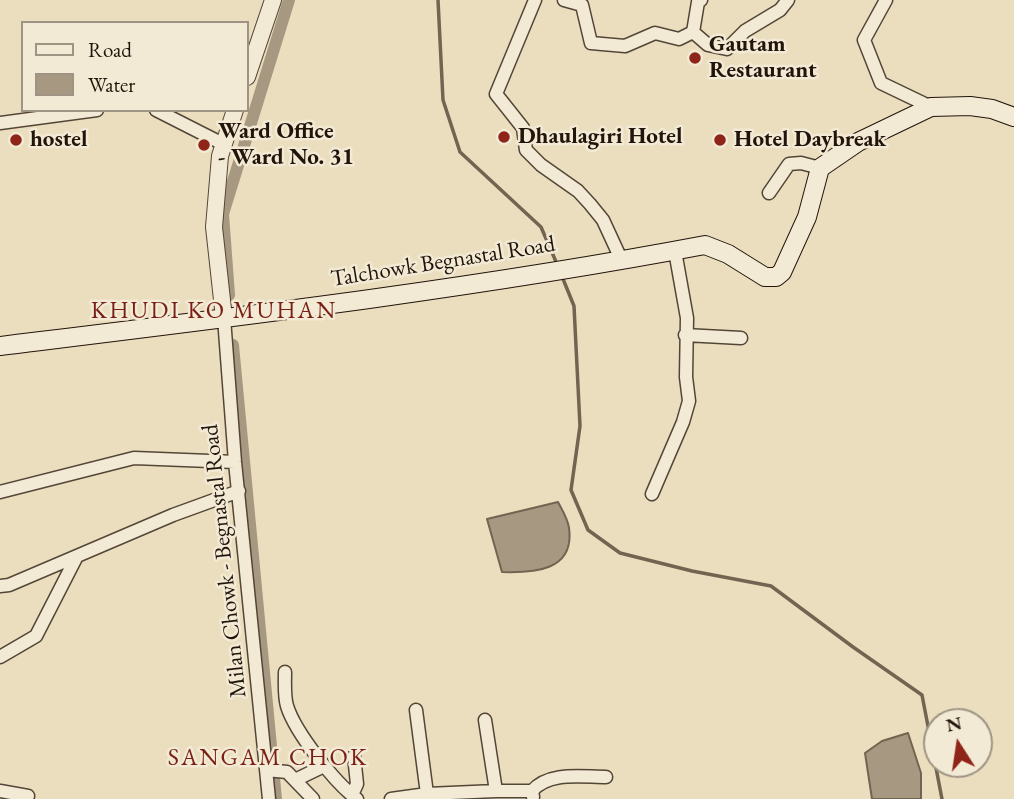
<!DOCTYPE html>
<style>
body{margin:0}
#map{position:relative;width:1014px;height:799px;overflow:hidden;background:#ebdebe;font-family:"EB Garamond",serif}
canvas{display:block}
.legend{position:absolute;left:21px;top:21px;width:228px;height:91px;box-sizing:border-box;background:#f2ead5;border:2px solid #9f9484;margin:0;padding:9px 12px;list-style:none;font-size:21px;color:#22140a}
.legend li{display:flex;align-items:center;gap:14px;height:35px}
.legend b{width:35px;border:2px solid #9f9484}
.north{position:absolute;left:923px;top:708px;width:70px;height:70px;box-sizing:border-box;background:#f2ead5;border:2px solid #9f9484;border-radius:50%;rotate:348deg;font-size:19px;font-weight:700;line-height:28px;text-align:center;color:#22140a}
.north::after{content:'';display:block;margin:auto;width:24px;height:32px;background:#8f2418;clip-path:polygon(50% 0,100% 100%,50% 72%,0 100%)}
</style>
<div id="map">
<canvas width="1014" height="799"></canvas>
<ul class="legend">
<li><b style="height:9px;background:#f2ead5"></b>Road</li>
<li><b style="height:19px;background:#a79981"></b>Water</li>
</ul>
<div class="north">N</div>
</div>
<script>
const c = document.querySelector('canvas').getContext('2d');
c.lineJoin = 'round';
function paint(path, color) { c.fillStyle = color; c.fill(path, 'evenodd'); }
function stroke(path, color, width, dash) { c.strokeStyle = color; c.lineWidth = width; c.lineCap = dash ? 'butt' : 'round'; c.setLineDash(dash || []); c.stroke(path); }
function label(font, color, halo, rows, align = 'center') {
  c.font = font + ' "EB Garamond",serif'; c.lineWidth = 5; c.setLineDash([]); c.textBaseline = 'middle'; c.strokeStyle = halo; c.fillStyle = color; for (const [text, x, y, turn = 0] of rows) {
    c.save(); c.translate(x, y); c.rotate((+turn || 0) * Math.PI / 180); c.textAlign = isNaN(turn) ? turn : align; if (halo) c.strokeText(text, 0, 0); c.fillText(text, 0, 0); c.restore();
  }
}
const water = new Path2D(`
 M558,502C562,510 568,519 569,528C575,571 534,573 502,572L487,519Z
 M908,733L921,773V799H872L865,753L882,741Z`);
const stream = new Path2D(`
 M438,0L443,100L460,152L541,227L557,264
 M561,274L574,306L580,426L571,490L588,530L620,553L692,571L771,586L853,647L922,695L942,799`);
const canal = new Path2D(`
 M229,295L223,214L289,0
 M233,345L276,799`);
const minor = new Path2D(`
 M535,0L496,94L523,128L526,150L541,165L578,191L590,204L603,220L621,259
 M564,0L582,5L591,43L625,46L655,33L679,39L693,32L698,2L701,0
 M886,0L864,40L881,83L931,107
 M693,32L708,45L727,49L745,31L780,10L788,0
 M156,110L223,144
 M0,123L97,110
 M769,193L789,164L801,163L820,168
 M224,318L235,462L269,799
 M685,335L741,338
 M0,492L134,458L235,462
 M652,494L683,422L689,401L686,377L687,318L675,251
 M0,586L9,585L77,556
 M0,657L36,636L77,556L173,515L239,491
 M285,672C285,682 284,696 287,706C295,732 335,783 357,799
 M416,710L427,794
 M266,770L287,772L313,799
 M295,780L324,766
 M0,791L28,796
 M496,791H532L533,797
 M532,791C549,771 582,777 606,777
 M352,795L357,784L354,756
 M391,799L427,794L496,791L485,720`);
const tertiary = new Path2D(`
 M247,77L273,0
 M224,318L214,227L220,156L235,110`);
const secondary = new Path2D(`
 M0,346C236,317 472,289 705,245L728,254L765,277H776L782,272L807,217L820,168L858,142L931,107L970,106L992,109L1014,117`);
const markers = [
 [695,58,7,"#8f2418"],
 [504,137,7,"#8f2418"],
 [16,140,7,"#8f2418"],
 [720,140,7,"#8f2418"],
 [204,145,7,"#8f2418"]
];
const poiNames = [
 ["Gautam",709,45],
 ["Restaurant",709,71],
 ["Ward Office",218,132],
 ["- Ward No. 31",218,158],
 ["Dhaulagiri Hotel",518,137],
 ["hostel",30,140],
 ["Hotel Daybreak",734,140]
];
const streetNames = [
 ["Talchowk Begnastal Road",443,262,-9],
 ["Milan Chowk - Begnastal Road",225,561,-96]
];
const neighbourhoodNames = [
 ["KHUDI KO MUHAN",214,311],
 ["SANGAM CHOK",268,758]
];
paint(water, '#a79981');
stroke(water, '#726451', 2);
stroke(stream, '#726451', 3.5);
stroke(canal, '#a79981', 12);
stroke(minor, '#544637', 15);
stroke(tertiary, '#544637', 18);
stroke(secondary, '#22140a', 20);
stroke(minor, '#f2ead5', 12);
stroke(tertiary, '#f2ead5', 16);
stroke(secondary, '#f2ead5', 18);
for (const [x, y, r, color] of markers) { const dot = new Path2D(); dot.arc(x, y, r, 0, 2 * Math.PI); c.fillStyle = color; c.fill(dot); stroke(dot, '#f2ead5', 2.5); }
label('bold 23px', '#22140a', '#f2ead5', poiNames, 'left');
label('23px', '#22140a', '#f2ead5', streetNames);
c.letterSpacing = '2px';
label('24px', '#7a1f14', '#f2ead5', neighbourhoodNames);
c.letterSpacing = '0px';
</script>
